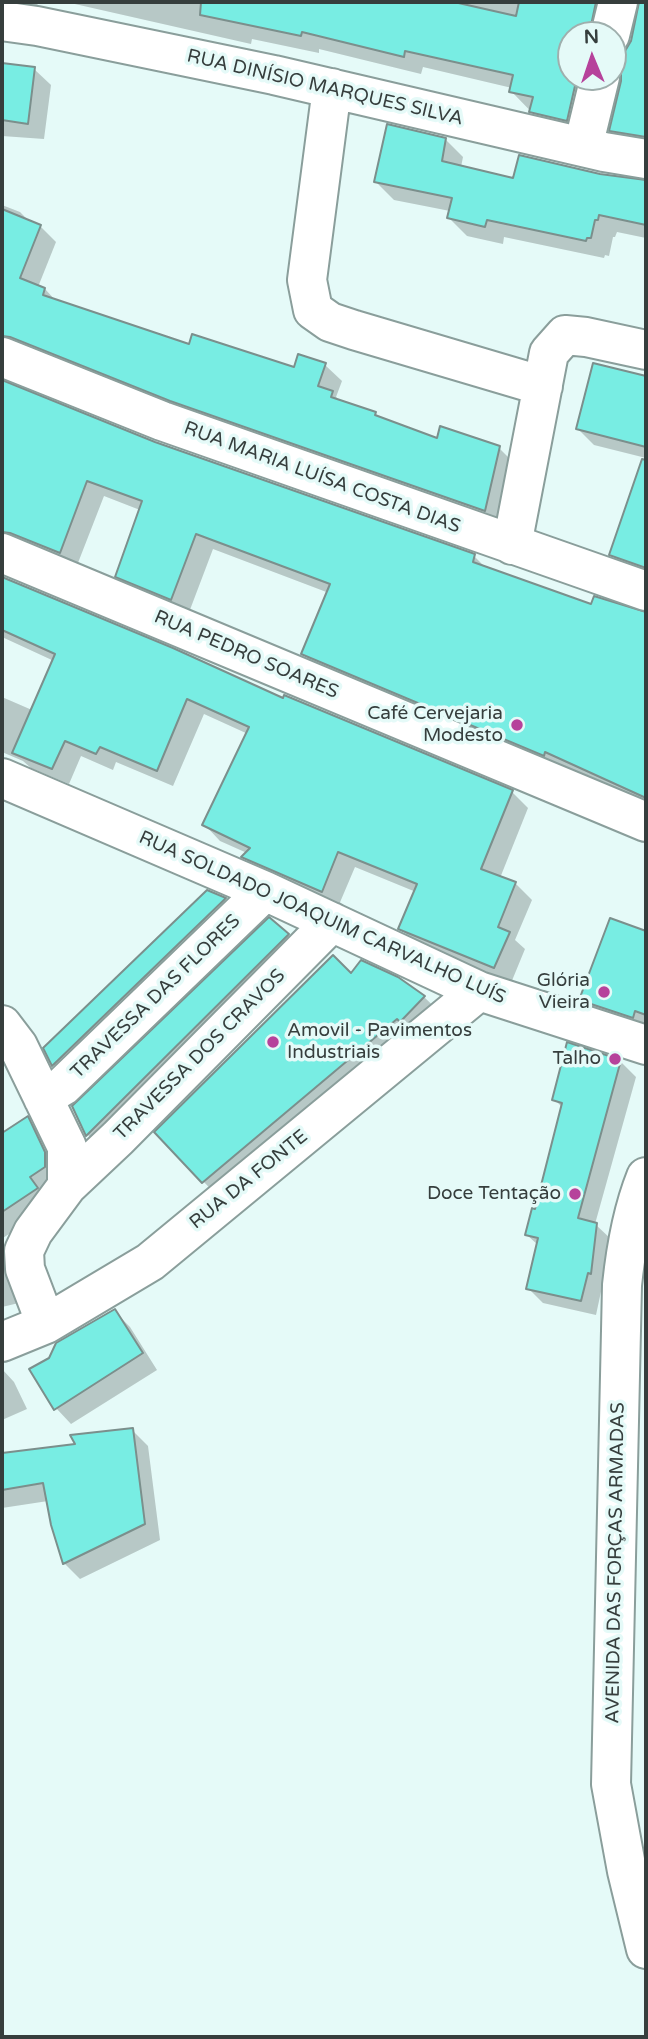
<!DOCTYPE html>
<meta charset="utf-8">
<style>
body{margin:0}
#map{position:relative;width:648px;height:2039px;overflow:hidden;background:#e5faf8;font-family:"Varela Round",sans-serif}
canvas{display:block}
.frame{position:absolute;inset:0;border:4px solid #363e3d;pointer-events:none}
.north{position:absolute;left:557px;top:21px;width:70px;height:70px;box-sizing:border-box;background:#e5faf8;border:2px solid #9fafad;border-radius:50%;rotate:358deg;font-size:19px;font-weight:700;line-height:28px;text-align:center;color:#363e3d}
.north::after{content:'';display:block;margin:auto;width:24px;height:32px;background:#b6429b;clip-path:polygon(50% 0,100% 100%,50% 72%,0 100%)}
</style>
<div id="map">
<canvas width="648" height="2039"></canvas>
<div class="frame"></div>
<div class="north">N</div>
</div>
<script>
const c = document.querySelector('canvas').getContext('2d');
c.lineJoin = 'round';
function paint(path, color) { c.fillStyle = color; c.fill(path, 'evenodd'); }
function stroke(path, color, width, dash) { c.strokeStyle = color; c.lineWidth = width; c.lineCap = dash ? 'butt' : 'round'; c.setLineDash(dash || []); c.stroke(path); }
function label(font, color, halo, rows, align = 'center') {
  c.font = font + ' "Varela Round",sans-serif'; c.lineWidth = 7; c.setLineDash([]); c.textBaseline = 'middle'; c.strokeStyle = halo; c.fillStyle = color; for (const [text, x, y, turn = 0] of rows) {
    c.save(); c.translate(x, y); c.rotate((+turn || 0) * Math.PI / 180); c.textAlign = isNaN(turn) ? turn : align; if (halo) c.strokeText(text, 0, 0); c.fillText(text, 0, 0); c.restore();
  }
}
const shadow = new Path2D(`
 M2,2H38L35,18L2,16Z
 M66,2H625L609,35H571V77H606L585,138L549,130L511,91L512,88L423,67L421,74L319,49V53L252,39L251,44Z
 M641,2H646V151L629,148L611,130L623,82L622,69L613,58L628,51L633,41Z
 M2,64L34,69L51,85L44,139L2,136Z
 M445,139L463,157L461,167L514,180L599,175L646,182V238L617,232L615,237H613L609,256L605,255L604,258L504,237L503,244L467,236L449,218L450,211L394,200L376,182Z
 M2,205L20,212L30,222L40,226L56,242L38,287L45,289L57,302L190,346L295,369L325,365L342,381L336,397L341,402L375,413L381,419L438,440L499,448L515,464L501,526L2,360Z
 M594,365L646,378V458L594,445L578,429Z
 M2,382L154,443L474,556L487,569L592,606L646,614V805L320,670L303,654L329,593L213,549L188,615L134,592L117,576L140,510L104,496L76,568L2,556Z
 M644,483L646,484V577L627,571L611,554Z
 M2,578L173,650L284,701L512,792L528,808L500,878L515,883L532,900L515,940L525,949L511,983L417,945L400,928L416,892L355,867L338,907L259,873L244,857L247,853L220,841L204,824L248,734L204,714L173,786L116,762L113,770L81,756L69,784L31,768L23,761L2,752V697L32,710L54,661L2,637Z
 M207,892L225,900L241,915L69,1081L54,1065L45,1048Z
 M611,920L646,933V1036L603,1022L581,1000Z
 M274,921L304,951L103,1151L88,1135L74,1107Z
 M351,975L397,979L424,997L446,1018L224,1203L203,1181Z
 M621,1062L636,1077L595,1224L612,1240L596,1315L543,1303L528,1288L538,1245L527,1235L536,1211L563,1108L554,1099Z
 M27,1118L43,1134L60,1169L52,1205L3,1238L2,1135Z
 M2,1255L15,1268L23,1302L2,1307Z
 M114,1311L130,1327L157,1370L71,1424L56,1408L51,1359Z
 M2,1369L14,1382L27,1409L2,1420Z
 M132,1430L148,1446L160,1540L80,1579L64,1563L48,1501L2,1508V1453L78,1445Z`);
const building = new Path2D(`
 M201,2H454L516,16L519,2H596L589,35H571V77H577L567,121L529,112L533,97L509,92L513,75L405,51L404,57L302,32L301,36L200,15Z
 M639,2H646V137L609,131L621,81V70L613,60V56L625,51L631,41Z
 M2,63L35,67L28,124L2,120Z
 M387,124L446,138L442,161L513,178L519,155L600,174L646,180V225L599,215L598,220H595L591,238H587L586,241L487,220L485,227L447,218L452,198L374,182Z
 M2,209L41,225L20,278L45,288L43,295L189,344L192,334L294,367L298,354L326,363L318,386L333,391L331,397L376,412L375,415L437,438L440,426L500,446L485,511L170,401L10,337L2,336Z
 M593,363L646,376V447L576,429Z
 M2,380L155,442L475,554L473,562L591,604L594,596L646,612V798L545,752L544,756L301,654L330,584L196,534L171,600L115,577L142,501L87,481L60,553L10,533L2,532Z
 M642,459L646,460V568L609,555Z
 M2,577L173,648L283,698L284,695L513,790L481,869L516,882L498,927L510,932L494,968L398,929L417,884L338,852L322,892L241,857L250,848L202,825L249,727L187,699L157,771L100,747L96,754L65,741L52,769L12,753L55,654L2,630Z
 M207,890L226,898L52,1066L43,1048Z
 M269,917L289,934L86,1136L72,1106Z
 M610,918L646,931V1015L635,1011L633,1018L579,1000Z
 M333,955L351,973L361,960L398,977L425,996L400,1022L397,1019L202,1183L154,1132Z
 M567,1042L621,1060L578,1218L597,1223L591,1274L588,1273L581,1301L526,1289L538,1238L525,1235L532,1208L535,1209L562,1103L552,1100Z
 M28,1116L45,1152V1167L30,1177L38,1188L2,1212V1133Z
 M115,1309L143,1353L54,1410L29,1369L49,1358L56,1343Z
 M133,1428L145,1524L63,1564L51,1525L43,1483L2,1490V1453L75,1444L70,1435Z`);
const minor = new Path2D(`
 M2,21L37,26L274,75L604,152L646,159
 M610,35L618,2
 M332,88L307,280L313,310L330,322L354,330L543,386
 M583,147L600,77
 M2,357L162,421L646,591
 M512,545L549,353L565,335L586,337L646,350
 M2,553L646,822
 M2,778L265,891L479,991L646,1045
 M2,1025L18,1046L67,1147V1186L33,1232L24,1251L25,1269L46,1324
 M43,1098L63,1086L265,891
 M646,1177C632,1212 626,1247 622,1285L611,1784L627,1871L646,1949
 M67,1186L118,1138L332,922
 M2,1342L46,1324L150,1262L479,991`);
const markers = [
 [517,725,7,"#b6429b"],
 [604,992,7,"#b6429b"],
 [273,1042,7,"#b6429b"],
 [615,1059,7,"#b6429b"],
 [575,1194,7,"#b6429b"]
];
const streetNames = [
 ["RUA DINÍSIO MARQUES SILVA",325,88,13],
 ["RUA MARIA LUÍSA COSTA DIAS",322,478,20],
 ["RUA PEDRO SOARES",246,655,23],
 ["RUA SOLDADO JOAQUIM CARVALHO LUÍS",322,918,24],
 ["TRAVESSA DAS FLORES",156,997,-44],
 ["TRAVESSA DOS CRAVOS",200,1055,-45],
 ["RUA DA FONTE",249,1180,-39],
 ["AVENIDA DAS FORÇAS ARMADAS",616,1563,-89]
];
const poiNames = [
 ["Café Cervejaria",503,714],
 ["Modesto",503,736],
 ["Glória",590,981],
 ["Vieira",590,1003],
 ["Amovil - Pavimentos",287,1031,"left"],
 ["Industriais",287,1053,"left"],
 ["Talho",601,1059],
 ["Doce Tentação",561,1194]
];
paint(shadow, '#0003');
paint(building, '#78ede3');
stroke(building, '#7b8f8c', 2);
stroke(minor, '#8a9e9b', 42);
stroke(minor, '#fff', 38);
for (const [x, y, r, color] of markers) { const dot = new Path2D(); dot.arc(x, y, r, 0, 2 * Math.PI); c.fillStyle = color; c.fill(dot); stroke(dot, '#e5faf8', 2.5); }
label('19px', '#363e3d', '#e5faf8', streetNames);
label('19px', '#363e3d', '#e5faf8', poiNames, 'right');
</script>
